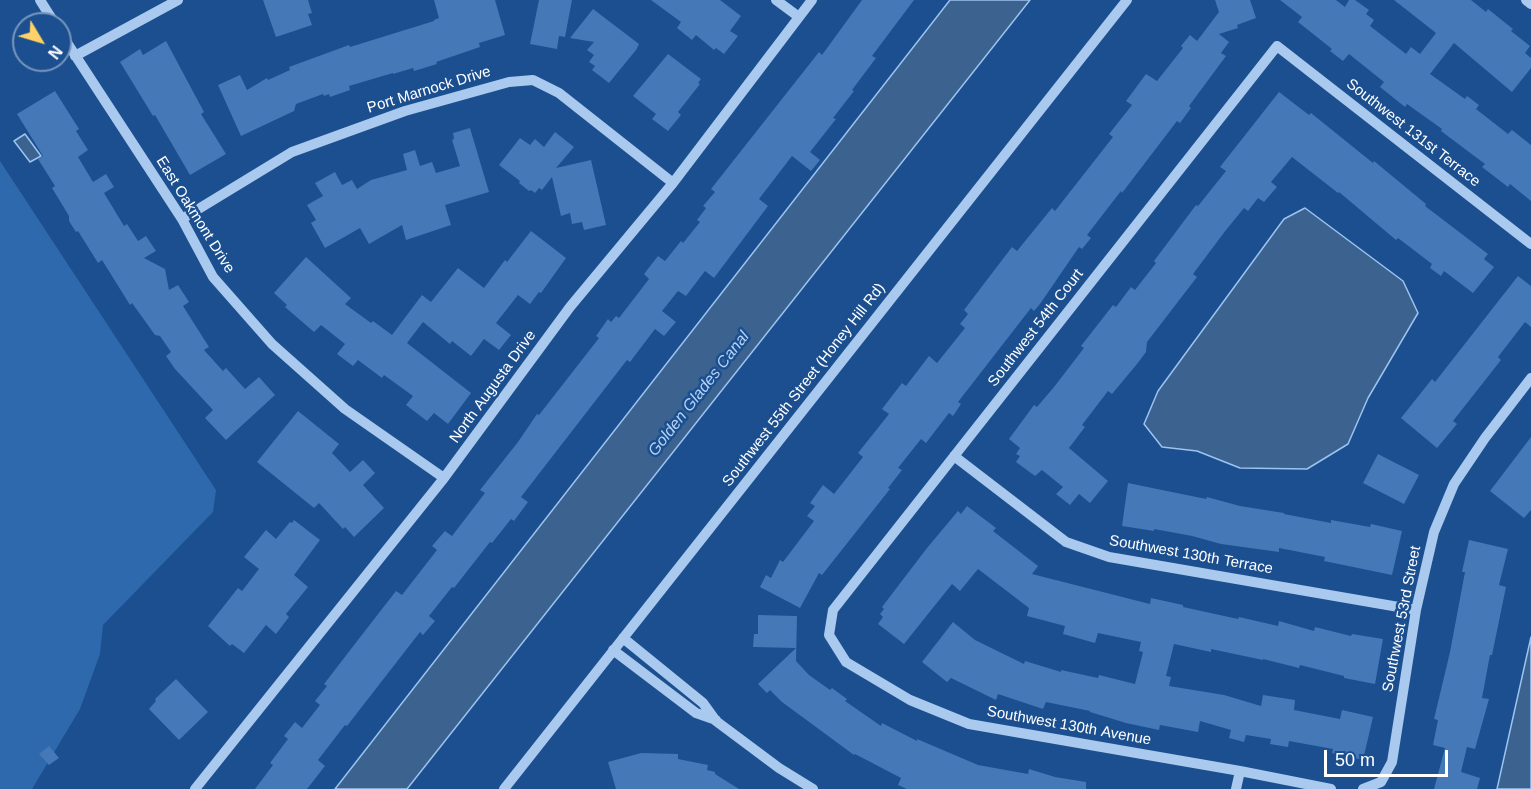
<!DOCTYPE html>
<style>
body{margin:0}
#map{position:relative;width:1531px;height:789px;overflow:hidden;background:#1b4f8f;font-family:Arial,sans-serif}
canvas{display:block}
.north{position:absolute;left:12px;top:12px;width:60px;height:60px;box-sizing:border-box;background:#1b4f8f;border:2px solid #7695bc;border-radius:50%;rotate:128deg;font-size:16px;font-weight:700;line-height:24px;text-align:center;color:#fff}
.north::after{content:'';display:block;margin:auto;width:21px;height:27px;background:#ffd166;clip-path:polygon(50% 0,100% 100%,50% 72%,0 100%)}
.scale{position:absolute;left:1324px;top:750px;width:124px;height:27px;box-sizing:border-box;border:3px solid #fff;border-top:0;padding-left:8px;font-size:18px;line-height:21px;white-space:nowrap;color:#fff;-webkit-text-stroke:4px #1b4f8f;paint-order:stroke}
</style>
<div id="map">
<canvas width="1531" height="789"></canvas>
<div class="north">N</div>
<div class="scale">50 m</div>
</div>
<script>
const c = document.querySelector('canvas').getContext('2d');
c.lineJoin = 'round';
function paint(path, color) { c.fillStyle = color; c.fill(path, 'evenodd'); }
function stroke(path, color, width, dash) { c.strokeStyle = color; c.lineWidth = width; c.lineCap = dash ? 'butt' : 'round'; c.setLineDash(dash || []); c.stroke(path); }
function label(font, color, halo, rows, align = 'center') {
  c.font = font + ' Arial,sans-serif'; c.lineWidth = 5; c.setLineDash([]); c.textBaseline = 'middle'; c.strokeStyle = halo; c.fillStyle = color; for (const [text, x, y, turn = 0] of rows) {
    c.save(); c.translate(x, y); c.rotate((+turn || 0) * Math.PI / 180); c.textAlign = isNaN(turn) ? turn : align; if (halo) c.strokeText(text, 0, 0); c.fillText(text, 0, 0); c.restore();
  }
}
const green = new Path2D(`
 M0,161L216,490L213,512L103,625L100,654L80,709L32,789H0Z`);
const water = new Path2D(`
 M950,0H1030L407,789H335Z
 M25,134L41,156L30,162L14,141Z
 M1305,208L1403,281L1418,313L1368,398L1348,444L1307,469L1240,468L1197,451L1162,447L1144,424L1158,391L1284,219Z
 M1531,637V789H1497Z`);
const building = new Path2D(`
 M263,0H308L312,13L308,14L312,25L276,37Z
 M434,0H495L505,35L479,43L480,47L436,62L437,64L414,71L413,68L393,74V73L349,86L350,90L330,97L329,94L324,96L323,94L296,104L294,111L241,136L218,85L240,75L247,90L267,78L268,80L290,70L289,67L349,45L350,47L434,21V20L439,18Z
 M539,0H572L565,37L559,36L557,49L530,44Z
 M651,0H720L741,16L730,31L738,36L724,54L716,48L714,50L696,35L692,40L677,28L681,22Z
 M862,0H914L872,56L876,58L852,90L854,91L833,118L836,119L810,152L820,160L811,171L792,156L759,199L768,206L714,278L705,271L686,296L678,291L662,311L676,322L664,336L655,329L630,362L627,360L521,497L528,502L514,521L511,519L492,543L490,542L454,588L452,587L429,616L435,621L423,635L420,632L347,726L345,725L318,760L325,766L307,789H255L273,765L270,763L288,739L284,736L295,722L302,728L320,705L315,701L327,686L324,684L361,636L396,591L402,595L437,550L432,546L445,531L452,536L485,493L480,490L518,442L537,414L539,415L599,338L596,336L608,319L611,322L616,316L619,318L649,279L644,274L658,256L665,261L681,241L683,243L700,222L697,220L706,208L703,206L715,192L711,189L819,52L822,55Z
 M1215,0H1250L1256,18L1237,25L1238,28L1219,34L1229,42L1221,53L1226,56L1189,106L1191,108L1180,123L1177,121L1122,193L1121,191L1087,235L1091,238L1082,249L1079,247L1040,304L1034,311L1031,308L958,402L961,404L953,416L949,413L926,443L921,439L898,468L902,470L888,488L890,489L822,575L819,573L800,608L760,587L766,575L771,578L780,560L783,562L814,521L807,516L815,506L810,503L823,485L834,494L863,457L858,453L889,414L882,409L902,383L906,386L929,356L937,363L965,328L960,324L968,314L964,310L1012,247L1017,251L1052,208L1055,211L1113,137L1109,134L1132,105L1126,101L1146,74L1157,81L1183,48L1181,46L1190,35L1197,41L1219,12Z
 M1280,0H1336L1345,7L1349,0H1355L1369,10L1366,14L1374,20L1370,26L1406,54L1411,47L1420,54L1436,33L1394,0H1471L1486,12L1488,9L1513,29L1511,31L1530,46L1525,53L1531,58V68L1512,92L1454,43L1430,74L1465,99L1467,96L1479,105L1476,109L1508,134L1512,130L1531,145V201L1510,184L1508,187L1482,167L1485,164L1441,131L1442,129L1407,104L1405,107L1380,87L1384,82L1349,54L1343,61L1330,51L1332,49L1298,22L1302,17Z
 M593,9L639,44L636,50L609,83L592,70L595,66L589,62L594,55L587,50L594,42L570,38Z
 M166,41L204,112L201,114L226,154L190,175L155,115L153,116L120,62L140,49L143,55Z
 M668,54L701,79L698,83L700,84L678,112L681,115L668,131L652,119L656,114L633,96Z
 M55,91L79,129L76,131L88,150L78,157L93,182L106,174L114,187L104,193L124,226L127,224L138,241L146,236L156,251L144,258L165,269L169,290L178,285L189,302L183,306L209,347L204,350L223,371L226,368L245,389L259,377L275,395L226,440L205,418L213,410L175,369L166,356L171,352L160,336L155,335L132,303L130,305L102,260L98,263L78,231L76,232L69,221V216L52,188L55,186L38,159L43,156L17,114Z
 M1279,92L1309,115L1311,113L1373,163L1374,161L1426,204L1425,206L1488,254L1484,259L1494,267L1473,293L1444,271L1441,276L1430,268L1432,264L1398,238L1396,240L1339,192L1338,193L1292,157L1271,182L1277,187L1264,202L1258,198L1248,211L1244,208L1226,230L1193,274L1197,277L1147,342L1146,352L1137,364L1112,394L1108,391L1082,425L1085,427L1069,448L1108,481L1090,503L1079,494L1070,505L1056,494L1063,487L1042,470L1035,476L1016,462L1020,456L1016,454L1020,448L1009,439L1034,405L1037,407L1054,387L1084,348L1081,346L1113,305L1116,307L1131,287L1135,290L1156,263L1154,261L1196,205L1198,206L1226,171L1220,167Z
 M470,128L489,192L445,205L451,225L406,240L402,225L369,244L360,228L325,248L311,223L316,220L307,205L323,196L315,183L335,172L342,185L352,180L357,189L371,180L407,170L403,154L415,150L420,166L432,162L436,173L460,166L452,140L454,139L453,133Z
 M555,132L574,147L556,168L591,160L606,225L584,230L582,222L572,224L570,213L561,216L552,177L542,190L539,188L535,193L531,190L529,191L519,183L520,181L499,165L520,138L530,145L535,139L544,147Z
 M531,231L566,258L541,293L539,292L530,304L518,295L496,323L511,335L499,350L484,339L471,356L452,341L450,344L423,322L407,343L471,393L448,424L434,413L427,421L406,405L413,396L384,375L382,378L358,360L353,366L337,354L345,344L321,325L314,332L285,307L287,305L274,293L306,257L351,298L345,304L371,323L373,321L392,335L422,295L431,302L458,268L484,288L505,260L507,262Z
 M1518,276L1531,286V327L1525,322L1498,357L1501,360L1453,421L1457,424L1437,448L1401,418L1432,379L1435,382Z
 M298,411L339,444L332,453L350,472L363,460L375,473L363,485L384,508L354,537L345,527L343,529L319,503L314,508L257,462Z
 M1531,437V510L1524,518L1490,491Z
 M1378,454L1419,475L1404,504L1363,483Z
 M1128,483L1206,499L1207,497L1240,506L1284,513V514L1331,523V520L1370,527L1371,524L1402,531L1392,575L1324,561L1325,557L1279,548V552L1221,544L1192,536L1154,529V531L1122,526Z
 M967,506L996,528L993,531L1038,566L1032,574L1150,604L1151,598L1183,605V607L1238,619L1239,617L1278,626L1279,621L1314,631L1315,627L1351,636L1352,634L1383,639L1375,684L1344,678V676L1300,665L1299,668L1263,659V660L1211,649V652L1174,644L1166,676L1171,677L1169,686L1224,695L1261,706L1263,695L1295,700L1294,710L1340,719L1342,710L1373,717L1363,760L1332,753L1333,749L1289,741L1288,747L1270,744L1271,739L1246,735L1244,742L1229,738L1231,730L1200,721L1198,732L1160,725L1159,730L1126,723L1090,712V711L1046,702L1043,709L998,694L996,700L951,678L947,682L922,662L953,622L975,640L1024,664L1025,661L1061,672V670L1098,678L1099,675L1135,684L1143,652L1139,651L1141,642L1098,633L1095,643L1063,634L1065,626L1027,616L1029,608L978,569L960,591L952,584L904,644L878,624L883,617L880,614L884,609L882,607L927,548L958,511L961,514Z
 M294,520L320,540L294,575L308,587L286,614L289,617L276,634L266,625L244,653L232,644L230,646L208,626L238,588L242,591L259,569L244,557L266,530L276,539L290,522L292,523Z
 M1469,540L1508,549L1499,585L1506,587L1492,655H1490L1482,698L1489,699L1475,749L1467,747L1461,772L1480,778L1477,789H1434L1445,748L1433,745L1438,720L1434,719L1450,652L1465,572H1462Z
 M758,615L797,616L796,661L809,675L830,690L832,688L847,699L845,701L881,726L882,723L917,741V739L978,765L1028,774L1029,769L1055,777L1086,782V789H907L898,785L901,778L855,754L854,755L782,702L770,690L767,693L758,684L796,648L753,647L754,634H758Z
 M176,679L208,712L179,740L149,709L156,701L155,699Z
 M49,746L59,758L49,765L39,754Z
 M641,753L678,754V759L708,765L707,770L715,772V774L739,789H616L608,762Z`);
const minor = new Path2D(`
 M40,0L55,24
 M776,0L799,17
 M1526,0L1531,4
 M60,32L182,219L213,277L272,344L345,409L444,478
 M75,56L178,0
 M182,219L292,152L405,111L509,82L533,80L559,93L673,183
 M954,456L1066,542L1109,557L1416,610
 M623,638L703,703L716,721L779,768L813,789
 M613,650L696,713L716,720
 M195,789L444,478L570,307L673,183L812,0
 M504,789L1127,0
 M1236,789L1240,771
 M1331,789L1240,771L969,724L910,700L846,662L829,635L833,610L1277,46L1531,244
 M1363,789L1381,782L1392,762L1416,610L1434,532L1454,484L1485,438L1531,378`);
const streetNames = [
 ["Port Marnock Drive",429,90,-17],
 ["Southwest 131st Terrace",1413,133,38],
 ["East Oakmont Drive",195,215,58],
 ["Southwest 54th Court",1036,328,-52],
 ["Southwest 55th Street (Honey Hill Rd)",804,385,-52],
 ["North Augusta Drive",493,387,-54],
 ["Southwest 130th Terrace",1191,555,10],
 ["Southwest 53rd Street",1402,619,-79],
 ["Southwest 130th Avenue",1069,726,10]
];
const waterNames = [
 ["Golden Glades Canal",699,394,-52]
];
paint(green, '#2e69ad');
paint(water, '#3c6290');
stroke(water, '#9cc4f0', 1.5);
paint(building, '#4478b7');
stroke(minor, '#a9c9ee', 10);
label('15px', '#fff', '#1b4f8f', streetNames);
label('italic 16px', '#b5d3f5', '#1b4f8f', waterNames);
</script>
